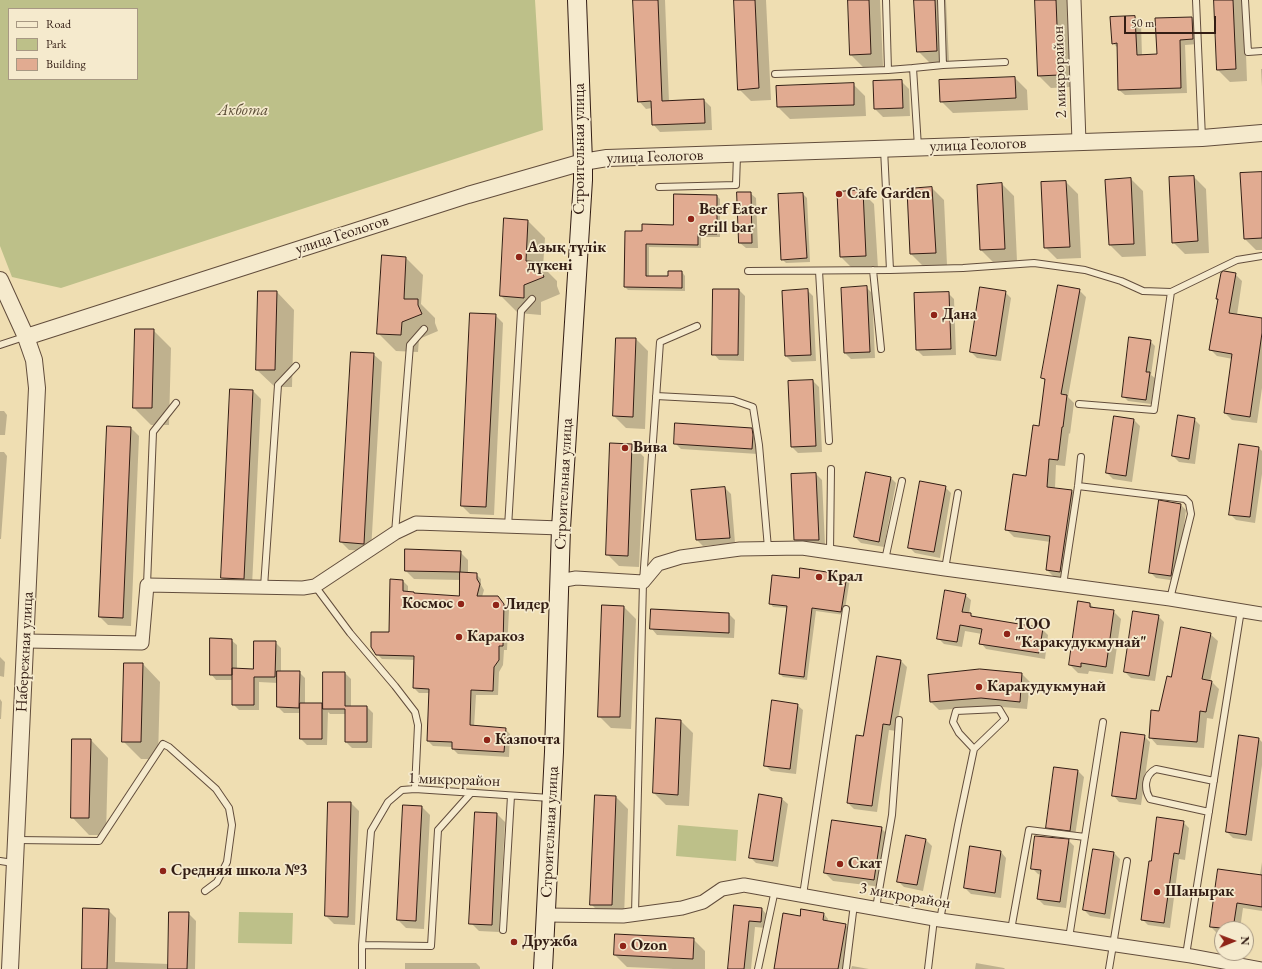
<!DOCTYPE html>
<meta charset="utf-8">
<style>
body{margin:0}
#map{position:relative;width:1262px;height:969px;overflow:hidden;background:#efdeb2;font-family:"EB Garamond",serif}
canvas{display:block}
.legend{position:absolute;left:8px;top:8px;width:130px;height:72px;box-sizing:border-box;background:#f5eacd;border:1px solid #a79883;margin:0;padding:5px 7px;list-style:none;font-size:12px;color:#331d14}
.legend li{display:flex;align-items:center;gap:8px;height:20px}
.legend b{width:20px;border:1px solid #a79883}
.north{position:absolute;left:1214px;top:921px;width:40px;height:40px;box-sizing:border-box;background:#f5eacd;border:1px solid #a79883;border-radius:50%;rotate:89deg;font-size:11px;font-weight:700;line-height:16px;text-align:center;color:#331d14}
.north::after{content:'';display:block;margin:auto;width:14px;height:18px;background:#8f2418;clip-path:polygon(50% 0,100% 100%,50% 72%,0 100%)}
.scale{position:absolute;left:1124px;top:16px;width:92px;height:18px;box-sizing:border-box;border:2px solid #331d14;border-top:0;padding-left:5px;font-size:12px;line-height:14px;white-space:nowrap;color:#331d14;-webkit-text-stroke:3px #f5eacd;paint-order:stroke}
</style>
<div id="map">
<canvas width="1262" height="969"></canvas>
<ul class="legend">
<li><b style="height:5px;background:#f5eacd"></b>Road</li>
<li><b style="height:11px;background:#bdc089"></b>Park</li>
<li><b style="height:11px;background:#e1ab91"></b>Building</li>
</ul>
<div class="north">N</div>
<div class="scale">50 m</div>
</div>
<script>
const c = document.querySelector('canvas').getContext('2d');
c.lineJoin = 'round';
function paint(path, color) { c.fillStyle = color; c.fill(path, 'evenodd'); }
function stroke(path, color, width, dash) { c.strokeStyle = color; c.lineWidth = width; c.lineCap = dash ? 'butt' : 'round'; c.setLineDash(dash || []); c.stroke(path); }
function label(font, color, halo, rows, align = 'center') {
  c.font = font + ' "EB Garamond",serif'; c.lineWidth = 3.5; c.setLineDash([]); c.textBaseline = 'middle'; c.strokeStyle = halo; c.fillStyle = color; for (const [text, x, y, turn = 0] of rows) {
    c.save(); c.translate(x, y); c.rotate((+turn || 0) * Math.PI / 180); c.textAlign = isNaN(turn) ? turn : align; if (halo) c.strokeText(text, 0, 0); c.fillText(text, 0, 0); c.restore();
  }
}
const green = new Path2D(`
 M0,0H535L543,130L61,288L12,277L0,246ZM9,9H137V79H9Z
 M678,825L738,830L736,861L676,856Z
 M239,912L293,913L292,944L238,943Z`);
const shadow = new Path2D(`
 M634,0H665L669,102L704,100L711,107L712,130L660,132L653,124L652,108L646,109L639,101Z
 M735,0H766L771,100L751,101L739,89Z
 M849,0H880L883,66L863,67L851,55Z
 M915,0H946L949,62L930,63L918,51Z
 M1036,0H1067L1070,87L1051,88L1039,76Z
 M1215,0H1244L1247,81L1230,82L1218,70Z
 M1135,17L1141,23L1142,56L1158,55L1192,18L1197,24L1198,44L1185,45L1187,93L1125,95L1119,90L1118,48L1113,43Z
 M1261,69H1262V87Z
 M1015,78L1027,90L1028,110L953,113L941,101Z
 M901,81L909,89L910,116L883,117L875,109Z
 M853,84L865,96L866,116L790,119L778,107Z
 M1262,173V250H1256L1244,238Z
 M1194,177L1206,189L1209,253L1185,254L1173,242Z
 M1131,179L1143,191L1146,256L1122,257L1110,245Z
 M1066,182L1078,194L1081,258L1057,259L1045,247Z
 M1002,184L1014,196L1017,261L993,262L981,250Z
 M932,188L944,200L947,265L923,266L911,254L908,189Z
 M862,192L874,204L878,268L853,269L841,257Z
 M750,193L756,198L758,248H746L740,243Z
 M803,194L807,198L810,262L786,263L782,259L779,195Z
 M717,196L720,199V237H701V248L649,247V277H669V272H682L685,276V291L628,290L625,287L643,232L674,226Z
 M528,221L545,238L543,267L557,281V286L560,294L541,302V315L518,313L501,296Z
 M406,258L423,275L421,304L435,318V323L438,331L419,339L418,352L396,351L378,333Z
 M1235,274L1242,281L1237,315L1262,319V388L1257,423L1232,420L1225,413L1233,359L1217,356L1210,349L1219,300L1217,299Z
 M866,287L872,293L875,358L851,359L845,353Z
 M739,290L745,296L744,361L719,360L714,354Z
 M807,290L813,296L816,361L792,362L786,356Z
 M1079,290L1086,297L1068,397L1074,403L1070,434L1069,433L1065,466L1056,465L1055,488L1072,491L1079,498L1067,579L1054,577L1047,570L1051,542L1014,537L1007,530L1027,477L1040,427L1046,381L1042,378Z
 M277,292L294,310L292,387H275L257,370Z
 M1005,292L1011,298L1001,361L977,358L971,352Z
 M948,293L954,299L956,355L923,356L917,350Z
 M495,315L503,323L494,515L470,514L462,506Z
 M153,330L171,348L169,425H151L134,408Z
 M636,339L648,351L645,429L626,428L614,416Z
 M1150,341L1155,346L1151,375L1155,378L1151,404L1128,401L1123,396Z
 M373,354L382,362L371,551L349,550L341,542Z
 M813,381L819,387L822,452L798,453L792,447L789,382Z
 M253,391L261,399L252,586H230L222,578Z
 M0,411H4L7,415L5,435H0Z
 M1194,419L1200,425L1195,464L1179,462L1173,456Z
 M1134,420L1140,426L1132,482L1113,479L1107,473Z
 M131,428L139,436L131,626L108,625L100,617Z
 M751,429L757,435L758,454L681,449L675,443Z
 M632,445L644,457L639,567L619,566L607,554Z
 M1239,445L1259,448L1262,451V474L1255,523L1236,520L1230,514Z
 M0,452H4L7,456L1,539H0Z
 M816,474L822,480L825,545L801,546L795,540Z
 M890,477L896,483L884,547L861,543L855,537Z
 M945,487L951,493L940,558L915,553L909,547Z
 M725,488L731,494L735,543L703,546L697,540L692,491Z
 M1180,504L1186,510L1177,581L1156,578L1150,572Z
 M460,552L468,560V574H476L481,579V585L484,590L482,597H498L509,610L507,650H504L503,665L499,672L498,695H476L474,727L505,729L510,734L509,757L458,754L453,749V747L433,746L428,741L430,693H419L414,688L415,660L382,659L377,654L390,633L403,581L408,586V592L415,595L460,597L461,580L414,579L406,571Z
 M846,576L850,579L844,615L816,611L807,680L783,677L780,674L787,608L773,607L770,603L800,579Z
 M965,595L971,600L969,614L974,618L1042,629L1048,635L1045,659L986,649L981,643L982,634L965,631L962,647L944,644L938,638Z
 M1090,604L1094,608L1113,611L1121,619L1113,674L1089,671L1088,674L1078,673L1070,665Z
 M624,607L636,619L631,729L611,728L599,716Z
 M652,610L729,614L735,620L734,638L657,635L652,629Z
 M1158,616L1164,622L1155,681L1131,678L1125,672Z
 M1210,634L1218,641L1210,682H1212L1219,689L1213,719L1207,718L1204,748L1157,745L1150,737L1160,712L1172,678Z
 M231,640L237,645V669L254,670L275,642L281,648V672H299L305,678V704H322L324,707L345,673L351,679V707H367L373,713L372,748H352L346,742V714H330L328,712L327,745H307L301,739V713H284L278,707V683L259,682V710H239L233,704V680H216L211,674Z
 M0,657L5,662L4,677L0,676Z
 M877,657L901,661L907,667L896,731L889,730L877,812L854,809L848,803L864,737Z
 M143,664L160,682L158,759H141L123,741Z
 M1022,674L1030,682L1027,709L990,706L939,710L931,702Z
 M0,699L2,702L1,719H0Z
 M797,705L803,710L796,774L771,771L765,765Z
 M657,719L681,721L693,733L689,806L666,805L654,793Z
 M1144,736L1150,742L1141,805L1119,802L1114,796Z
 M1259,739L1262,742V765L1252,841L1233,838L1227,832Z
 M91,740L108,758L106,835H89L72,817Z
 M1078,771L1084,777L1075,836L1053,833L1047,827Z
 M595,796L616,797L628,809L624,917L603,916L591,904Z
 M782,799L788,804L778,867L756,863L750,857Z
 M329,803H351L359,811L355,925L334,924L326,916Z
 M404,806L422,807L430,815L424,929L406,928L398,920Z
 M497,814L505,822L499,932L479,931L471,923Z
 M1183,822L1189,828L1185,860L1179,859L1170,928L1148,925L1142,919L1152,862Z
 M881,828L889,836L882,887L833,881L825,873Z
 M926,840L932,846L923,891L904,887L898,881Z
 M1068,840L1074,846L1066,908L1044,905L1038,899L1041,875L1038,874L1032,868Z
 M1001,852L1006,858L1001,898L971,894L965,888Z
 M1114,853L1120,859L1110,919L1090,916L1084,910Z
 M1262,862V911L1243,908L1240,929H1222V933H1217L1211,927L1260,875Z
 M735,907L762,909L767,915L766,928L755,927L751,969H729Z
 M108,910L116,918L115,962L169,964L188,913L196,921L195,969H83Z
 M824,914L828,919L827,922L845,925L850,929L843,966L846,969H775L801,917Z
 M693,939L705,951V969H673L627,967L615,955Z
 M405,963H476L480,967V969H405Z
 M976,963L1004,968L1005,969H975Z
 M852,966L869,969H851Z`);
const building = new Path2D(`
 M633,0H658L662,101L704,99L705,123L652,125L651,101L638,102Z
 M734,0H755L759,88L738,90Z
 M848,0H869L871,54L850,55Z
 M914,0H935L937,51L917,52Z
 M1035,0H1056L1059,75L1038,76Z
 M1214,0H1233L1236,69L1217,70Z
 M1135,16L1137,55L1157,54L1155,18L1192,17L1193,39L1180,40L1181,88L1118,90L1117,43L1112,44L1110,17Z
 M1015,77L1016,98L940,102L939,80Z
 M902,80L903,108L874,109L873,81Z
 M854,83V105L777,107L776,86Z
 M1262,172V238L1244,239L1240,173Z
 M1194,176L1198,241L1172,243L1169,177Z
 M1131,178L1134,244L1109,245L1105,180Z
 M1066,181L1070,247L1044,248L1041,182Z
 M1002,183L1005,249L980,250L977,185Z
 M932,187L936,253L910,254L907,189Z
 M863,190L866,256L840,257L837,192Z
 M737,192H751L752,243H739Z
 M803,193L807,258L781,260L778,194Z
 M674,194L717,195V234H698V245L646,244V276H668V271H682V288L624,287L625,231H642V224L673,225Z
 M504,218L528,220L526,261L540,262V268L544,277L524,285V298L500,296Z
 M382,255L406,257L404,299H418V305L422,314L402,322L401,335L377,334Z
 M1224,271L1236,273L1229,313L1262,318V333L1250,417L1224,413L1232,354L1209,350L1218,299H1216L1221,273Z
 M1058,285L1080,289L1061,394L1067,395L1063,427H1062L1058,460L1049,459L1047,487L1072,490L1060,572L1046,570L1050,536L1005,530L1013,474L1026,476L1033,425L1039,426L1045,379L1041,378Z
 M867,286L870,352L844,353L841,288Z
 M980,287L1006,291L996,356L970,352Z
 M713,289H739L738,355H712Z
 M808,289L811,355L785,356L782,291Z
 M258,291H277L275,370H256Z
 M949,292L951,349L916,350L914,293Z
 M470,313L496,314L486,507L461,506Z
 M135,329H154L152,408H133Z
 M1129,337L1151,340L1146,372H1150L1146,400L1122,397Z
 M616,338H636L633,417L613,416Z
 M351,352L374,353L364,544L340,542Z
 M813,380L816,446L791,447L788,381Z
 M230,389L253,390L244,579L221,578Z
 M1178,415L1195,418L1189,459L1172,456Z
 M1114,416L1134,419L1126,476L1106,473Z
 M675,423L752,428L753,435L752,449L674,444Z
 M107,426L131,427L123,618L99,617Z
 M610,443L632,444L628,556L606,555Z
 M1239,444L1259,447L1250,517L1229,515Z
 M866,472L891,477L879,542L854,537Z
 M816,473L819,540H794L791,474Z
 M920,481L946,486L934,552L908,548Z
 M725,487L730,538L696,540L691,490Z
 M1159,500L1181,504L1171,576L1149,573Z
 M405,549L461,551L460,572L405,571Z
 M800,568L847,575L841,612L812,608L804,677L779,674L787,606L769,604L772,575L799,578Z
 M460,572L477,573V579L480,584L477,596H498L504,604L503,646H499V660L494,667L493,691L471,690L470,725L506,728L504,752L452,749V742L427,741L429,689L413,688L414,656L376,655L371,647V632H389L390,579L403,580V591L414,592V593L459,596Z
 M945,590L966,594L962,612L971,613V616L1043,628L1039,653L979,644L982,629L960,625L957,642L937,639Z
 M1078,601L1090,603V607L1114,610L1106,667L1081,663V667L1069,665Z
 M602,605L624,606L620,717H598Z
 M651,609L729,613V633L650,629Z
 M1133,611L1159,615L1149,676L1124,672Z
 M1181,627L1211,633L1202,679L1212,681L1206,712L1200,711L1197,742L1149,738L1151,710L1159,711L1167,676L1171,677Z
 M210,638L232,639V675H210Z
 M254,641H276L275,677H254V705H232V668L253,669Z
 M877,656L901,660L890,725L883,724L872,806L847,803L856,735L863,736Z
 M124,663H143L141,742H122Z
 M980,669L1022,673L1020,702L981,698L930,702L928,675Z
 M277,671H300L299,708L277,707Z
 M323,672H345V706H367V742H345V709H323Z
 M772,700L798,704L790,769L764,766Z
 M300,703H322V739H300Z
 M656,718L681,720L678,795L653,793Z
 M1121,732L1145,735L1136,799L1112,796Z
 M1239,735L1259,738L1246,835L1226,832Z
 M72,739H91L89,818H71Z
 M1054,767L1078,770L1070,831L1046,828Z
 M759,794L782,798L773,861L749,858Z
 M595,795L616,796L612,905H590Z
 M328,802H351L348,917L325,916Z
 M403,805L422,806L416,921L397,920Z
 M475,812L497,813L492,925L469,924Z
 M1157,817L1184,821L1179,854L1174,853L1164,923L1141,920L1149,861H1151Z
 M832,820L882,827L874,880L824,873Z
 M906,835L926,839L917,885L897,882Z
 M1035,836L1069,839L1060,902L1037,899L1041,870L1031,869Z
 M970,846L1001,851L995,893L964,888Z
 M1093,849L1114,852L1105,914L1083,910Z
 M1218,869L1262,875V907L1237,903L1233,929L1210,927Z
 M734,905L762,908L761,922L749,921L744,969H728Z
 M83,908L109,909L107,969H82Z
 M801,909L824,913L823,920L846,924L838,969H774L783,913L800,916Z
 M169,912H189L187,969H168Z
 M615,934L694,938L693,959L614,955Z`);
const service = new Path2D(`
 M886,0L888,70
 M941,0L943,65
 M1196,0L1202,138
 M1245,0L1248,52L1262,51
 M913,68L943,65L1005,62
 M775,74L888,70L913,68L918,147
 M884,149L890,270L963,268L1034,263L1085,270L1121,281L1143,291L1171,292
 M659,187L736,185L737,155
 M873,270L881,349
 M748,271L890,270
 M819,271L829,441
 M0,345L24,337
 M656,396L733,400L753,407L759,445L768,548
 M1079,404L1154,410L1171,292L1237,260L1262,256
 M1078,486L1185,499L1189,503L1191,514L1170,599
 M508,527L521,311L532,299
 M395,533L410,345L424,329
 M830,552L831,469
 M885,560L902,481
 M945,569L958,493
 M147,585L153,432L176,403
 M1063,585L1078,486L1081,457
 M315,586L350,633L395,686L415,712L418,725L415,789
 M264,587L278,385L296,366
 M1209,812L1150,799C1144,789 1144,775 1156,769L1214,781
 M17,840L99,841L163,744L169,747L216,789L229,808L232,825L227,862L217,882L205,891
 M0,861L13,863
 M803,895L846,609
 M876,908L892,815L899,720
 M635,914L643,582L660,342L697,326
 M940,920L958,825L974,749L1005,719L999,709L956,711L953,722L959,733L974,749
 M503,930L511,796
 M1011,930L1029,830L1085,837
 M1069,938L1103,722
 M362,945L431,946L438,830L471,793
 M1186,955L1241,610
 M362,969V945L371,831L388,802L402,790L415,789L550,798
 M758,969L775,890
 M846,969L854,904
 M928,969L934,919
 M1109,969L1127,861`);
const minor = new Path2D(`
 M1074,0L1079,142
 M559,581L576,578L643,582L658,564L681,557L740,549L802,548L945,569L1170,599L1262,614
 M26,641L142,643L147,585L303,588L315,586L395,533L416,523L561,528
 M546,915L623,916L682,908L703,902L722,889L744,885L940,920L1069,938L1191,956L1262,969`);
const tertiary = new Path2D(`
 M0,280L26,337L34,360L37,388L10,969
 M26,337L468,195L583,162L607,158L1202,138L1262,133`);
const secondary = new Path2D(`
 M543,969L554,752L561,528L583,180V162L577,0`);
const markers = [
 [839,194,4,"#8f2418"],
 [691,219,4,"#8f2418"],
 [519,257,4,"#8f2418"],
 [934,315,4,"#8f2418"],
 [625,448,4,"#8f2418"],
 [819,577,4,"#8f2418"],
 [461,604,4,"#8f2418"],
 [496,605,4,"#8f2418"],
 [1007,634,4,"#8f2418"],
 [459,637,4,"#8f2418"],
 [979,687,4,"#8f2418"],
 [487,740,4,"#8f2418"],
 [840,864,4,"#8f2418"],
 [163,871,4,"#8f2418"],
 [1157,892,4,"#8f2418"],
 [514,942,4,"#8f2418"],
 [623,946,4,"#8f2418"]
];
const streetNames = [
 ["2 микрорайон",1060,72,-92],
 ["улица Геологов",978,145,-2],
 ["Строительная улица",580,149,-90],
 ["улица Геологов",655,157,-2],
 ["улица Геологов",342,235,-18],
 ["Строительная улица",564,484,-87],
 ["Набережная улица",25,652,-87],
 ["1 микрорайон",454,780,2],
 ["Строительная улица",550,832,-87],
 ["3 микрорайон",905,896,10]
];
const parkNames = [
 ["Акбота",243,111]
];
const poiNames = [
 ["Cafe Garden",847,194],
 ["Beef Eater",699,210],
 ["grill bar",699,228],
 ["Азық түлік",527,248],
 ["дүкені",527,266],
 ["Дана",942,315],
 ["Вива",633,448],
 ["Крал",827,577],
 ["Космос",453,604,"right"],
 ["Лидер",504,605],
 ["ТОО",1015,625],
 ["\"Каракудукмунай\"",1015,643],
 ["Каракоз",467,637],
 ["Каракудукмунай",987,687],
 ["Казпочта",495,740],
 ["Скат",848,864],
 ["Средняя школа №3",171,871],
 ["Шанырак",1165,892],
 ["Дружба",522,942],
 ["Ozon",631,946]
];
paint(green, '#bdc089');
paint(shadow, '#0003');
paint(building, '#e1ab91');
stroke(building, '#331d14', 1);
stroke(service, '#624d3c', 8);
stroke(minor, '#624d3c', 15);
stroke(tertiary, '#624d3c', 18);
stroke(secondary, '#331d14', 20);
stroke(service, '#f5eacd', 6);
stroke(minor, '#f5eacd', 13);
stroke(tertiary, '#f5eacd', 16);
stroke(secondary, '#f5eacd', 18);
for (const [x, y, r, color] of markers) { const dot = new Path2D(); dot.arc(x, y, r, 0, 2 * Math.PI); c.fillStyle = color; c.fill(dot); stroke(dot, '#f5eacd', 1.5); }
label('16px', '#331d14', '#f5eacd', streetNames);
label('italic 16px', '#5c4e37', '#f5eacd', parkNames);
label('bold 16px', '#331d14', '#f5eacd', poiNames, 'left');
</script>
